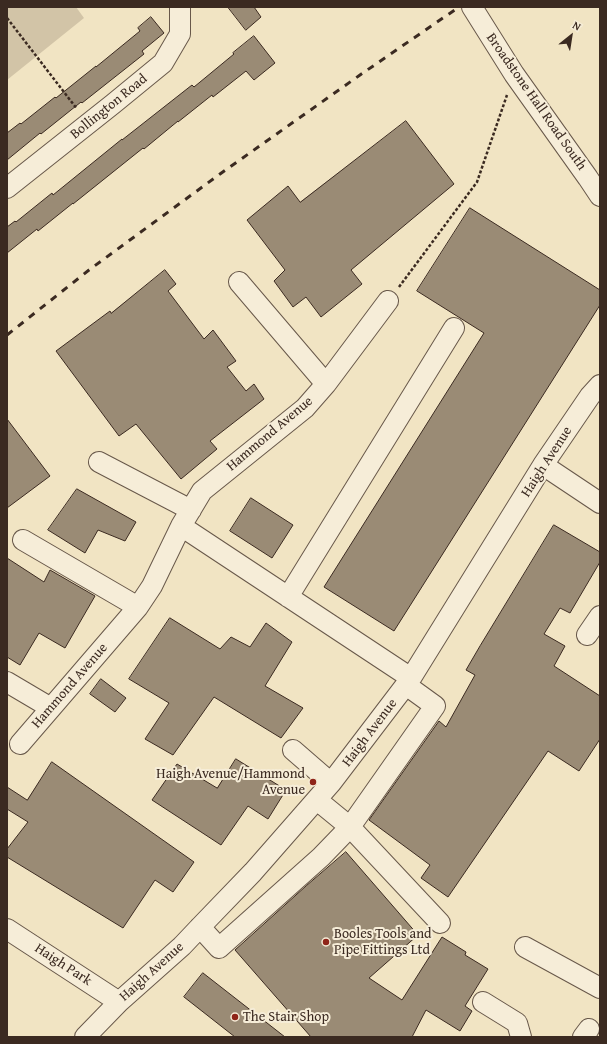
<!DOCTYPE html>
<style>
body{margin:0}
#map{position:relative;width:607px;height:1044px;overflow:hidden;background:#f1e4c3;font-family:"Gentium Book Plus",serif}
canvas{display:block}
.frame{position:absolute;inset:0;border:8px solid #3b2a21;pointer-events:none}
.north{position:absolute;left:551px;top:16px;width:40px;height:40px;-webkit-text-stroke:3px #f6edd8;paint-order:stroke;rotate:30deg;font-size:11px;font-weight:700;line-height:16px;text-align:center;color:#3b2a21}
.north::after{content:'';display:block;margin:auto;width:14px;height:18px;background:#3b2a21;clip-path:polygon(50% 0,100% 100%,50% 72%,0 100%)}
</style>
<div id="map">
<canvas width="607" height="1044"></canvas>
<div class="frame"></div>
<div class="north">N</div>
</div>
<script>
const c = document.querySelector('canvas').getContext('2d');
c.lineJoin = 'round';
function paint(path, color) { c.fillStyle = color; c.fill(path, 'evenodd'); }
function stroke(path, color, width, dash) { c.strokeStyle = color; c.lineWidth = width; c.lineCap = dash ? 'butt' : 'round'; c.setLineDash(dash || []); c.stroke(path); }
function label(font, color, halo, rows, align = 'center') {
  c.font = font + ' "Gentium Book Plus",serif'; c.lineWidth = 4; c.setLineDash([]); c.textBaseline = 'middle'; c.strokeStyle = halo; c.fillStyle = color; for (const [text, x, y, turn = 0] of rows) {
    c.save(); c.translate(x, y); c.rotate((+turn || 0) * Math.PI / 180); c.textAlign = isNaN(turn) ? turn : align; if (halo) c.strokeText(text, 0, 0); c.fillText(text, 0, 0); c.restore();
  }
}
const green = new Path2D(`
 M7,7H76L84,18L7,80Z`);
const building = new Path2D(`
 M228,7H254L261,17L246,30Z
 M151,17L164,33L142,51L144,54L82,103L81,102L41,134L40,133L7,160V133L20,123L21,124L55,97L56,98L96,66V67L140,31L138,28Z
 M254,36L275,63L254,80L246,71L213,97L212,95L178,122V121L144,149L143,148L73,204V203L38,231L37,229L7,253V227L15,221L16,222L52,193L53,195L122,139V140L192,85L194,87L234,54L233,53Z
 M406,121L454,184L351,270L362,284L321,317L306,297L293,307L274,281L285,270L247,220L288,186L300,202Z
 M470,208L600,290V305L394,631L324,587L484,333L417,291Z
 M165,270L176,284L168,291L204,339L213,330L236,361L227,367L246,391L254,384L264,399L210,441L217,449L181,479L136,424L119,436L56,351L110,311L111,313Z
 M7,419L50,476L7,508Z
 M77,489L136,522L125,541L98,530L85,553L48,530Z
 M251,498L293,525L272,558L230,531Z
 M554,525L600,552V562L570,613L560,608L544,634L565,646L554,666L600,696V739L579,771L548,751L448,897L421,878L430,865L369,820L439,721L446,727L475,675L466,670L480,646Z
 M7,558L44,582L50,570L95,596L65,648L39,633L20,665L7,657Z
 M170,618L220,649L231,637L250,647L266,623L292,642L265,686L303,708L281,738L214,697L173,755L145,739L169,703L129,679Z
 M101,679L126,698L115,712L90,694Z
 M236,759L286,790L268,819L248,806L221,845L152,800L177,764L217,788Z
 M52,762L194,862L173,892L155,880L123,928L7,857V849L28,822L7,809V787L27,800Z
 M346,852L418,935L369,978L402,1000L442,937L466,952L465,955L488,969L465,1006L472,1011L460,1031L426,1010L412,1037H311L235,950L306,886Z
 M203,973L285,1037H235L184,997Z`);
const path = new Path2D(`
 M7,18L77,109
 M399,287L477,182L507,95`);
const minor = new Path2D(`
 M472,7L514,74L588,178L600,196
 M7,188L113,104L163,63L180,34V7
 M239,282L326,384
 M99,462L191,510
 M543,465L600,503
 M181,526L411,678
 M23,540L138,607
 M288,597L454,328
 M587,635L600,616
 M7,682L51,708
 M20,744L138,607L152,586L181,526L202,491L305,408L326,384L388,301
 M293,750L331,783
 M317,800L350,827L440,923
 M200,927L219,948L321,857L350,827L435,706L406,685
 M7,929L119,1002
 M525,947L600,988
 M483,1002L517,1023L521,1037
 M85,1037L119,1002L182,946L200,927L253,872L331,783L411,678L543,465L590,396L600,385
 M583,1037L589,1029`);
const rail = new Path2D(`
 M7,335L89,270L220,174L360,75L459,7`);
const markers = [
 [313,782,4,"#8f2418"],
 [326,942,4,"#8f2418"],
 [235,1017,4,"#8f2418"]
];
const streetNames = [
 ["Broadstone Hall Road South",536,102,55],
 ["Bollington Road",109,107,-39],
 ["Hammond Avenue",270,434,-40],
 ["Haigh Avenue",547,462,-57],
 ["Hammond Avenue",70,686,-49],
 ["Haigh Avenue",370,733,-53],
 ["Haigh Park",63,965,33],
 ["Haigh Avenue",152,972,-42]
];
const poiNames = [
 ["Haigh Avenue/Hammond",305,774,"right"],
 ["Avenue",305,790,"right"],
 ["Booles Tools and",334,934],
 ["Pipe Fittings Ltd",334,950],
 ["The Stair Shop",243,1017]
];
paint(green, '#d2c4a7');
paint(building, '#9a8b75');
stroke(building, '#3b2a21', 1);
stroke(minor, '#68584a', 22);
stroke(path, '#3b2a21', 2.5, [3, 2]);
stroke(minor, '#f6edd8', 20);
stroke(rail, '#3b2a21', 3, [7, 7]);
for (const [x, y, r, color] of markers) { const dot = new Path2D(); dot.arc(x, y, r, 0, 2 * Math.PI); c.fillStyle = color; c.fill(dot); stroke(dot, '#f6edd8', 1.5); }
label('14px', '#3b2a21', '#f6edd8', streetNames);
label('14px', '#3b2a21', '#f6edd8', poiNames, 'left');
</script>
